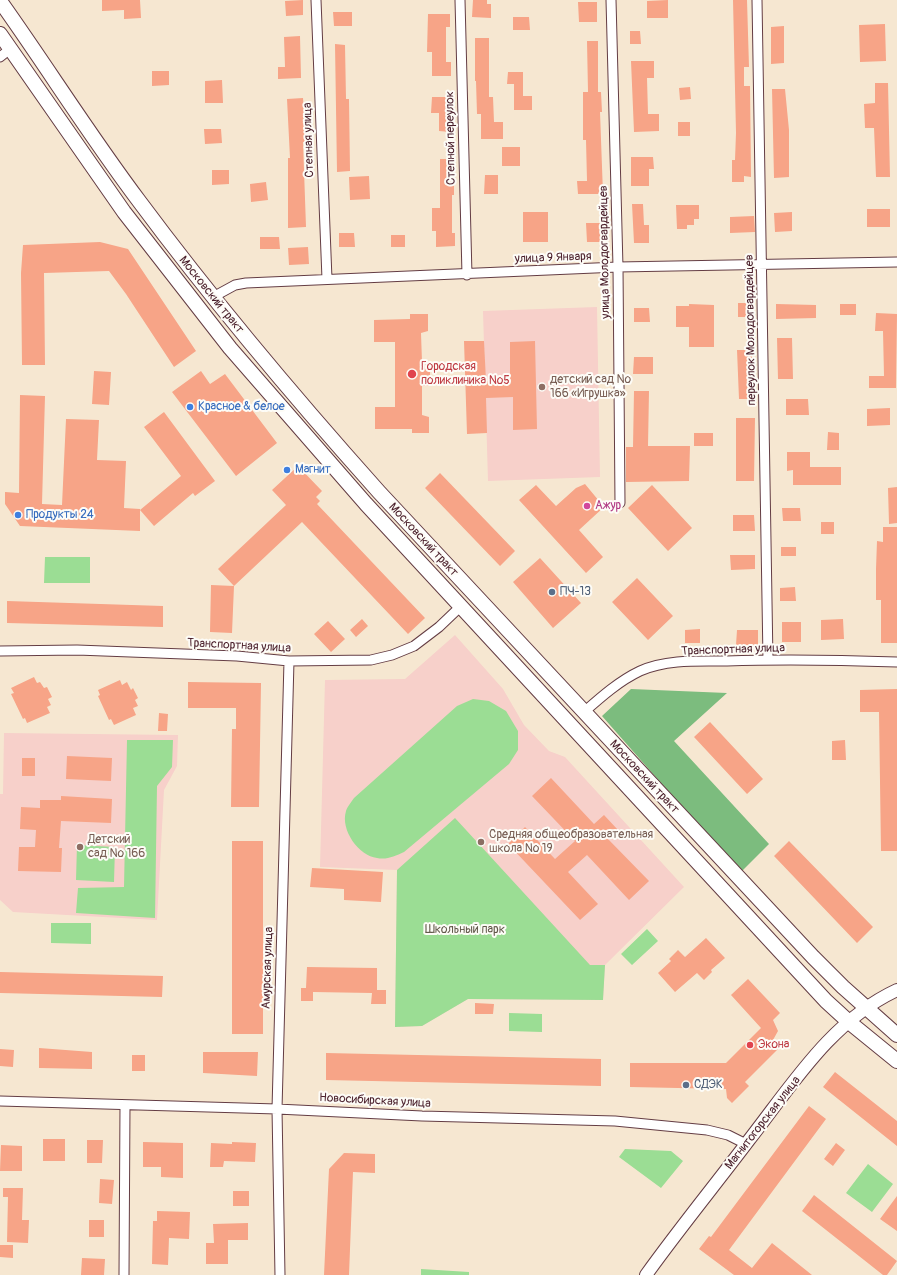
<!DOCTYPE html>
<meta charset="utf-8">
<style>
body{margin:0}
canvas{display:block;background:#f6e7d1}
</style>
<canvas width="897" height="1275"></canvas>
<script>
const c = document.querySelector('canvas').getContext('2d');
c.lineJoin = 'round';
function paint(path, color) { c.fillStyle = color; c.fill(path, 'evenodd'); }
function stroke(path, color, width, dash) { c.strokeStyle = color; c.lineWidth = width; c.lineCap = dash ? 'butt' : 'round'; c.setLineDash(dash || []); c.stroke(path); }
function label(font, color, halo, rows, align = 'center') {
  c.font = font + ' Pangolin,sans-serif'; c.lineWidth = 4; c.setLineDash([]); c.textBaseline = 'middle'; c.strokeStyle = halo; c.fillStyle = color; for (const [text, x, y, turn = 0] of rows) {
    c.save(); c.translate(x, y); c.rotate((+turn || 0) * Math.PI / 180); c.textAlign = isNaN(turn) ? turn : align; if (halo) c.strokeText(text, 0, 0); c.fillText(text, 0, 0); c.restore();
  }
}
const built = new Path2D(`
 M597,307L600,477L488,481L483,311Z
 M455,635L503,689L524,725L549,751L565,757L684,887L605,965L603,1000L468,999L422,1026L395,1027L397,870L320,867L325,680L405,679Z
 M4,733L178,735L177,766L164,790L157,920L13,912L0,900V794H3Z`);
const green = new Path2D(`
 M45,557H90V583H44Z
 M473,699L489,701L506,711L518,731V750L509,764L404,852C395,856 387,860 377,858C359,856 340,830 346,811C347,807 352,801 354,798L457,706Z
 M127,740H173L172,767L157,786L155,918L76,913L78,888L124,887Z
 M455,818L590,965H605L603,1000L468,999L422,1026L395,1027L397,870Z
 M77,845L115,847L114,882L76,880Z
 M51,923H91V944L51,943Z
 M647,929L658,941L632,965L621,954Z
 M509,1013L542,1014V1032L509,1031Z
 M625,1149L671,1151L683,1161L661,1188L619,1157Z
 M868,1164L893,1184L872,1212L846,1193Z
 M421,1269L469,1272V1275H421Z`);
const forest = new Path2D(`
 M631,689L727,693L674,741L769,844L740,873L602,716Z`);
const building = new Path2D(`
 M102,0H140L141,18L124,19V10L102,11Z
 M303,0V15L286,16L285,1Z
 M473,0H487V4H491V18L472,17Z
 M668,0V18H647V1Z
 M733,0H747L749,67H744V86H750L751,177L744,176V182H732V160H735L736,133Z
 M578,2H597V22H579Z
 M333,12H352V26H334Z
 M428,14H450V27H446V62H451V76H432V52H427Z
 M513,17H529L530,30H513Z
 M885,24L886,61L860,62L859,25Z
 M784,26V63L771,64V27Z
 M630,31H640L641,44H630Z
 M300,36L301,78L278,79V67H285L284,37Z
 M475,38H489V97H493L494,122H503V139H481V114H477L476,81H475Z
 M587,41H598V92H601L602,112H600L603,194H578L577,181H587L586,140H583V92H588Z
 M335,44L345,45L346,99H349L350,171L337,172Z
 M631,61H654V78H647L648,114H659V131L634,132Z
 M152,71H169V85L152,86Z
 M508,72H523V96H532V110H514V84H507Z
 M222,80L223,103H205V81Z
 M875,83H888L890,177H876L874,128H865L864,104L875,103Z
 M690,87L691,99L680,100L679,88Z
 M772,89H785L789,130V177L774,178Z
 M432,97H450V132L439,131V113H431Z
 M303,98L306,142H303L306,227L288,228V158H290L287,99Z
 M678,122H690V136H678Z
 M204,129H221L222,143L205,144Z
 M502,147H520V166H502Z
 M631,157H653L654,169H649V186H631Z
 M440,159H452L454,176V195H452V233H455V246L436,247V231H432V208H440Z
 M212,170H229V184L212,185Z
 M485,175H498V194H484Z
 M369,176L370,199L350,200L349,177Z
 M266,182L268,200L251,202L250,184Z
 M632,204H643L644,225H649V243H634Z
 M676,205H699V219H694V225H687V229H677Z
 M867,209H890V227H867Z
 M523,212H548V242H523Z
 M792,212V231L775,232L774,213Z
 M754,216L755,232L730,233V217Z
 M586,223H603V242H587Z
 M339,233H354L355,247H339Z
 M391,235H405V247H391Z
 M260,237H279L280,249H260Z
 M100,242L128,249L196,351L174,367L126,294L109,271L44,273L45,365H22L21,273L23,245Z
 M308,247L309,264L289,265L288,248Z
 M738,303H753V317H738Z
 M689,304L714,305V347H689V327H676V306H689Z
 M776,304L816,305V318L776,319Z
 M840,304H856V315H840Z
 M634,308H649L650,322H634Z
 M876,313L897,314L896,388H869V376H884L883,331H875Z
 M410,314H428V331L421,333L422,362H430V386H422V415L429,417V433H412V429H375V407H395V342H374V320L410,319Z
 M777,338H792L793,379H778Z
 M464,341H484L486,381L510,380V342L535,341L537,429L513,430V397L486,398L487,433L467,434Z
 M737,350H752V385H754V399H739Z
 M634,357H653V374H633Z
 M94,371L111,372L109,405L92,404Z
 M201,371L210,384L225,374L277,443L236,476L172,392Z
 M634,391H649L648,446H690L689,481L626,482V447H633Z
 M20,395L45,396L42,504L62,505L66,419L99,420L97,460L126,461L124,508L140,509V531L20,526L5,504V492L19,493Z
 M786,399H808L809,415H786Z
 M890,408V425L867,426V409Z
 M164,412L215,481L195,496L193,493L154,526L140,510L181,476L144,427Z
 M736,418H755L754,481H736Z
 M828,432L839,433V450H827Z
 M694,433H713V446H694Z
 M787,452H810V467H841V485H793V470L787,471Z
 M298,466L322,491L316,497L320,501L317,504L425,618L408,634L302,522L234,586L218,569L286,505L272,490Z
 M440,473L515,551L500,566L425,488Z
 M585,484L604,507L579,530L603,557L586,573L519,500L536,485L556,506L576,488Z
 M652,485L692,528L668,551L628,508Z
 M897,487V523L889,524L888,488Z
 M782,508H800L801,521H783Z
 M733,515H754L755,531H733Z
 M821,522H834V534H821Z
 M883,527H897V643H881V600H876V569L877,541L883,542Z
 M781,547H796V556H781Z
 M730,555H755V569L731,570Z
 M540,558L581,603L553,628L513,582Z
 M637,578L673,616L648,640L612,602Z
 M211,585L234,586L232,633L210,632Z
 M795,587L796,601H780V588Z
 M7,601L163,606V627L7,623Z
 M362,619L368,626L356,637L350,630Z
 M843,619L844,639L821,640V620Z
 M328,621L345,639L331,652L314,634Z
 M782,622H801V642H782Z
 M700,629V643H685V630Z
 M737,630H758V646L736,645Z
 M34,677L37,683L40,682L44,688L47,687L52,697L48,699L51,705L47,707L50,713L27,723L25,718L23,719L11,694L14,693L11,688Z
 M120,680L122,685L127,682L131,690L133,688L138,698L135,700L138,706L133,708L136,715L114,725L111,719L109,720L98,696L100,695L98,690Z
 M188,682L261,683L259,807H231L232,729H236V708H188Z
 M897,689V851H881L879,712H860V690Z
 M159,713L168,714L167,731H158Z
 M710,722L763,779L747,794L694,737Z
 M845,740L846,760H832V741Z
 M67,756L112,758L111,781L66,779Z
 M22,758H35V776H22Z
 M551,778L594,824L604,815L618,830L608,839L649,881L629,900L587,855L568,872L598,904L580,920L508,844L525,827L555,859L575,841L532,796Z
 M61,796L112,799L111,823L61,821L59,848H62L61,872L18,871L19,847H35L36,830L20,829L21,807L40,808V800H61Z
 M232,841H263V1034H232Z
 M789,841L873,927L857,943L774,856Z
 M312,868L383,872L381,902L344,900V889L310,887Z
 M706,938L725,958L711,970L712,972L704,980L697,973L675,992L658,973L671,961L669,959L678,950L685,957Z
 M307,967L377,968V990H386V1004H371L372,993L313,992V1001H301V988H306Z
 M0,972L163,976L162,997L0,993Z
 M748,979L780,1013L773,1020L778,1031L773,1040L780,1047L745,1082L749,1086L732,1103L727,1098L726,1089L630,1087V1063H726L761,1028L731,995Z
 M475,1003L494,1004L493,1014H475Z
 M39,1048L92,1052V1069L39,1068Z
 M0,1049L14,1050L13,1067L0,1066Z
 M203,1052H258L257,1076L203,1073Z
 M326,1053L601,1059V1086L326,1080Z
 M132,1055H145V1071H132Z
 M835,1072L897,1121V1146L823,1087Z
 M809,1106L826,1119L729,1250L752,1268L772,1243L812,1275H734L699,1249L709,1236L711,1237Z
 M43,1139H65V1161H43Z
 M87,1140H103L102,1163H87Z
 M143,1142L183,1143V1178L161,1177V1167H143Z
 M232,1142L256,1143L255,1162L224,1161L223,1167H210L211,1143L232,1144Z
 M836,1143L845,1150L833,1166L824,1159Z
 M1,1145L22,1146V1171H0Z
 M344,1153L375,1154V1173L353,1172L349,1275H324L329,1169Z
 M100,1179L114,1180L112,1204L99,1203Z
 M3,1188H23L22,1220H29L28,1243L7,1242L8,1197H3Z
 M233,1191H249V1206H233Z
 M814,1195L897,1261L887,1275H883L802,1211Z
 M897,1196V1231L880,1219Z
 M157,1211L190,1212L189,1239L169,1238L168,1265L152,1264L153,1221H157Z
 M89,1220H104V1237H89Z
 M248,1223V1240H228V1264H206V1243H214L213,1224Z
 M0,1245H13V1258L0,1257Z
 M82,1258L105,1259L104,1275H81Z`);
const street = new Path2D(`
 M316,0L327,279
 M460,0L467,275
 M611,0L618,267L620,503
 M757,0L768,660
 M0,57L10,49
 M213,297L235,285L246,283L618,267L897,262
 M0,651L77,650L237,656L289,661L371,660L392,655L414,646L439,627L460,607
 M584,712C601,697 619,681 640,671C666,659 699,661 727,661C784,659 840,660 897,662
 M0,1101L277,1109L422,1116L615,1121L707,1130L728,1135L746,1144
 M124,1275L125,1105
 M280,1275L277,1109L289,661`);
const secondary = new Path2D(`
 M646,1275C679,1229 715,1185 749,1140C792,1085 832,1020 897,990`);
const primary = new Path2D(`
 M0,1C47,67 90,136 139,201C214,302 295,398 379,492L813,957L843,987L897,1035
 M0,34L124,212L230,348L366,504L826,1001L849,1022L897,1061`);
const markers = [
 [412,374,5,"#e0444e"],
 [542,387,4,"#8d6e63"],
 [190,407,4,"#3f7fe0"],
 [287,470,4,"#3f7fe0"],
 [587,506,4,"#d1479c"],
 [18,515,4,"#3f7fe0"],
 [552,592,4,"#5c6f8a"],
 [481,842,4,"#8d6e63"],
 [80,847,4,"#8d6e63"],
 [750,1045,4,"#e0444e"],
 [686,1085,4,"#5c6f8a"]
];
const streetNames = [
 ["Степной переулок",451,138,-91],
 ["Степная улица",309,140,-92],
 ["улица Молодогвардейцев",605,252,-91],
 ["улица 9 Января",553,258,-2],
 ["Московский тракт",211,295,51],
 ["переулок Молодогвардейцев",751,330,-91],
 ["Московский тракт",423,540,47],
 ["Транспортная улица",239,646,3],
 ["Транспортная улица",733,650,-2],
 ["Московский тракт",644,777,47],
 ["Амурская улица",268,968,-88],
 ["Новосибирская улица",375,1101,3],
 ["Магнитогорская улица",763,1123,-52]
];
const healthNames = [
 ["Городская",421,367],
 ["поликлиника №5",421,381],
 ["Экона",758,1045]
];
const educationNames = [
 ["детский сад №",550,380],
 ["166 «Игрушка»",550,394],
 ["Средняя общеобразовательная",489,835],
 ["школа № 19",489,849],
 ["Детский",88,840],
 ["сад № 166",88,854]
];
const shopNames = [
 ["Красное & белое",198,407],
 ["Магнит",295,470],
 ["Продукты 24",26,515]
];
const hotelNames = [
 ["Ажур",595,506]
];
const serviceNames = [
 ["ПЧ-13",560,592],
 ["СДЭК",694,1085]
];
const parkNames = [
 ["Школьный парк",465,930]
];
paint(built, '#f7d0ca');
paint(green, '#9bdd94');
paint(forest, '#7cbc7e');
paint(building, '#f7a487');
stroke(street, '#643d44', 11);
stroke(secondary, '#643d44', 14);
stroke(primary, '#643d44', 16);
stroke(street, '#fff', 9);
stroke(secondary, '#fff', 12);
stroke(primary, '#fff', 14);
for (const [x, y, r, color] of markers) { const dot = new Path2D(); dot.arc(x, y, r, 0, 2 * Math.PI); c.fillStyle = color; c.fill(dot); stroke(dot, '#fdfcf7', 1.5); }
label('12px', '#4a1f2b', '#fdfcf7', streetNames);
label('12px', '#be3a42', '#fdfcf7', healthNames, 'left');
label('12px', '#785e54', '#fdfcf7', educationNames, 'left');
label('12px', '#366cbe', '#fdfcf7', shopNames, 'left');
label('12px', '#b23c85', '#fdfcf7', hotelNames, 'left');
label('12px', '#4e5e75', '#fdfcf7', serviceNames, 'left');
label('12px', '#62584a', '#fdfcf7', parkNames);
</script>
